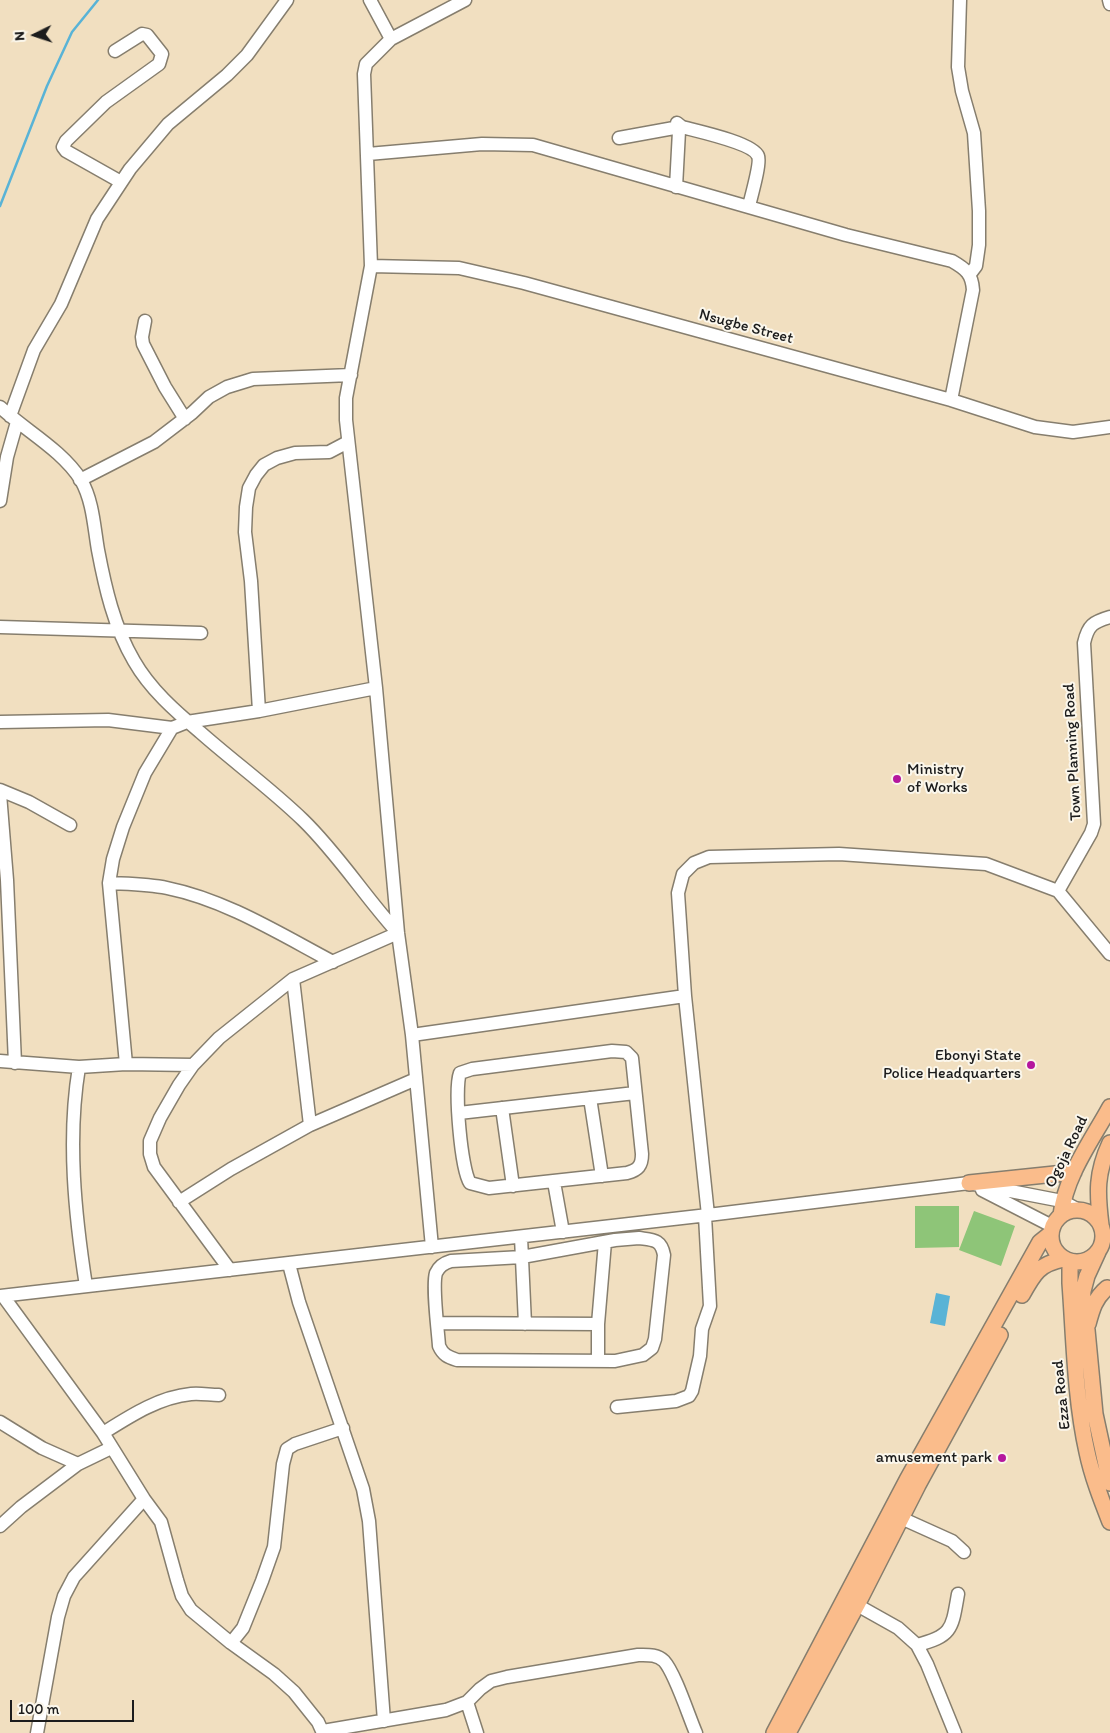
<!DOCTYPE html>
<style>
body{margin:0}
#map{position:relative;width:1110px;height:1733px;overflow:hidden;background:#f1dfc0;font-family:Itim,sans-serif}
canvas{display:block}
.north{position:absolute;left:10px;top:10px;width:50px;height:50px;-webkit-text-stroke:4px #fbf7ec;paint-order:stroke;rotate:266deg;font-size:14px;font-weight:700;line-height:20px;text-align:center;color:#1c1c1c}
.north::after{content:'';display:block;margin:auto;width:18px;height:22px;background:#1c1c1c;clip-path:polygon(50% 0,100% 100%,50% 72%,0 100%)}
.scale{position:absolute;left:10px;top:1700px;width:124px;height:22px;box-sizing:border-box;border:2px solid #1c1c1c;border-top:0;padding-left:6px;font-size:15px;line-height:18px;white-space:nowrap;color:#1c1c1c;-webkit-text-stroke:4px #fbf7ec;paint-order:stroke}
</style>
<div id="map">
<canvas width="1110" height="1733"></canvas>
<div class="north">N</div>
<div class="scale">100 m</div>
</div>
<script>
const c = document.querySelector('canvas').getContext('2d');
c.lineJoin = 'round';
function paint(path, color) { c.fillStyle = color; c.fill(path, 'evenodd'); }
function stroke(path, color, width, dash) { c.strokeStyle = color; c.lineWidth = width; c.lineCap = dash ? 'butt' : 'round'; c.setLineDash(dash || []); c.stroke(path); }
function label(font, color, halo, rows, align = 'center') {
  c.font = font + ' Itim,sans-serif'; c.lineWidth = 4; c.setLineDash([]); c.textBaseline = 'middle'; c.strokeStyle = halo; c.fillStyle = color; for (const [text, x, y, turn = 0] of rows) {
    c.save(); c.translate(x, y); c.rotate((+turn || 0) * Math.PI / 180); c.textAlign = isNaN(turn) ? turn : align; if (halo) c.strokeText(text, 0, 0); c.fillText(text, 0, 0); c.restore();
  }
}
const green = new Path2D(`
 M915,1206H959V1247L915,1248Z
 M974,1211L1015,1226L1001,1266L959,1250Z`);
const water = new Path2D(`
 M936,1293L950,1296L945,1326L930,1323Z`);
const stream = new Path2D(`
 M0,206L47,86L72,32L98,0`);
const minor = new Path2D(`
 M370,0L391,39L366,64L364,74L371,266L346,398V420L376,688L398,933L412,1035L432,1247
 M960,0L958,67L962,91L974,133L979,211V245L976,266L970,274
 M1109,0L1110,4
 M391,39L465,0
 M115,51L142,34L147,35L162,54L159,64L106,102L66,141L63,147L66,151L121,182
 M682,127C697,131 753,143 758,156C761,163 751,197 749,206
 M619,138L674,128
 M368,154L482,144L533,145L846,235L952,261C966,269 972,274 973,290L951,400
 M676,187L679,131L682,127L677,123
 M371,266L459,268L524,283L951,400L1035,427L1073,432L1110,427
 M145,321L142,337L143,344L165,387L185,419
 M0,407C26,431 62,450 81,480C93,501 94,527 98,550C105,587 114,627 134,661C150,689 175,711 200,732C234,762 271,789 303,820C339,855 365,897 398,933L293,979L219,1038L193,1065L179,1085L160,1118L150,1141V1154L154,1167L230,1270
 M10,416L34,350L61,304L97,219L130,169L168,124L227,75L247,55L287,0
 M80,480L154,442L192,413L209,397L227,387L253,379L351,375
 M0,501L7,457L17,422
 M0,627L201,633
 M259,711L251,581L245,532L246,507L249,488L256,475L264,465L277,458L295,453L329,452L348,442
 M0,722L108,720L172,728
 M0,790L29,802L70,825
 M0,794L7,880L15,1063
 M109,883C128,884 148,884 167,888C226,900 280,934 333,962
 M1058,891L1091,833L1094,824L1084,643C1088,625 1093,622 1110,617
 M293,979L310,1125
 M412,1035L685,996
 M612,1051L626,1052L632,1058L642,1154C642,1166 638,1170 627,1173L489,1188L470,1183C461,1169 454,1089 460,1073L472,1069Z
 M0,1061L79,1067
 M126,1064L109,883L113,859L123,827L145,773L172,728L187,722L259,711L376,688
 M590,1098L602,1176
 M502,1108L513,1186
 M459,1113L635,1093
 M554,1182L563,1232
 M982,1190L1052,1226
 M179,1202L231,1169L310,1125L416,1079
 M708,1215L685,996L678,893L683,874L694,863L709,857L839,854L986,864L1058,891L1110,954
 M521,1237L525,1324
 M639,1238C653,1240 661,1239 664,1255L655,1339L652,1348L643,1355L615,1361L457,1360C448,1357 443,1355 439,1346C438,1330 432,1286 436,1273C439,1266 444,1263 451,1261L522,1257L615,1240Z
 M289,1264L299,1302L363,1489L369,1521L384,1721
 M86,1286C75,1215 67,1139 79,1067L126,1064L193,1065
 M0,1296L708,1215L969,1183L1062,1201L1077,1209
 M3,1296L103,1433L144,1499L161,1522L177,1580L182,1596L191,1610L231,1643L274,1674L294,1692L318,1722L323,1733
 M437,1323L598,1324
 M598,1361V1324L605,1242
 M617,1407L676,1401L689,1396L692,1391L700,1356L702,1329L710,1306L705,1216
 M0,1422L42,1448L78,1464
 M103,1433C130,1416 159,1397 191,1394C200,1393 210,1395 219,1395
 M901,1518L952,1541L964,1552
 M0,1526L21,1507L78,1464L111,1448
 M857,1605L898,1628L917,1645L927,1664L955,1733
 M231,1643L243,1628L262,1581L274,1547L283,1464L287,1449L295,1444L343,1428
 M917,1645C953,1636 952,1628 958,1594
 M467,1702L477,1733
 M323,1731L446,1710L467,1702L480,1689L491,1681L507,1677L638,1655C647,1655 657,1654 664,1661C675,1673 689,1717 696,1733
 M37,1733L58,1617L64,1596L74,1577L144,1499`);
const major = new Path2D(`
 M969,1183L1074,1172
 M1051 1236a26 26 0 1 1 52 0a26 26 0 1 1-52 0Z
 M1061,1215C1065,1176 1092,1140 1110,1107
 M1101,1225C1097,1193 1096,1173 1110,1143
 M1098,1252L1087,1276L1083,1291L1082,1306L1087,1330L1095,1414L1110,1483
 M1070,1262V1283C1074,1337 1075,1399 1087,1452C1092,1476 1101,1499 1110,1522
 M1022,1295C1034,1273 1039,1264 1064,1259
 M1088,1324C1092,1309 1095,1298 1107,1288
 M774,1733L907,1480L1040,1242L1050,1234
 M788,1733L857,1605L918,1485L1000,1335`);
const markers = [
 [897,779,5,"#b5179e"],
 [1031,1065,5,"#b5179e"],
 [1002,1458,5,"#b5179e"]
];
const streetNames = [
 ["Nsugbe Street",746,327,15],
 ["Town Planning Road",1073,752,-93],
 ["Ogoja Road",1067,1152,-64],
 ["Ezza Road",1062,1395,-96]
];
const poiNames = [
 ["Ministry",907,770,"left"],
 ["of Works",907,788,"left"],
 ["Ebonyi State",1021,1056],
 ["Police Headquarters",1021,1074],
 ["amusement park",992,1458]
];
paint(green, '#8ec578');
paint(water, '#59b3d6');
stroke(stream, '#59b3d6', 2.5);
stroke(minor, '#867e6e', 15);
stroke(major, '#867e6e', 18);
stroke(minor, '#fff', 12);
stroke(major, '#fabc8b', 15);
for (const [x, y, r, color] of markers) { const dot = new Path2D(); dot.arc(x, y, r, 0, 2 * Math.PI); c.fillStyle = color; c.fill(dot); stroke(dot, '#fbf7ec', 2); }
label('16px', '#1c1c1c', '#fbf7ec', streetNames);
label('16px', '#1c1c1c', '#fbf7ec', poiNames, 'right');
</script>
